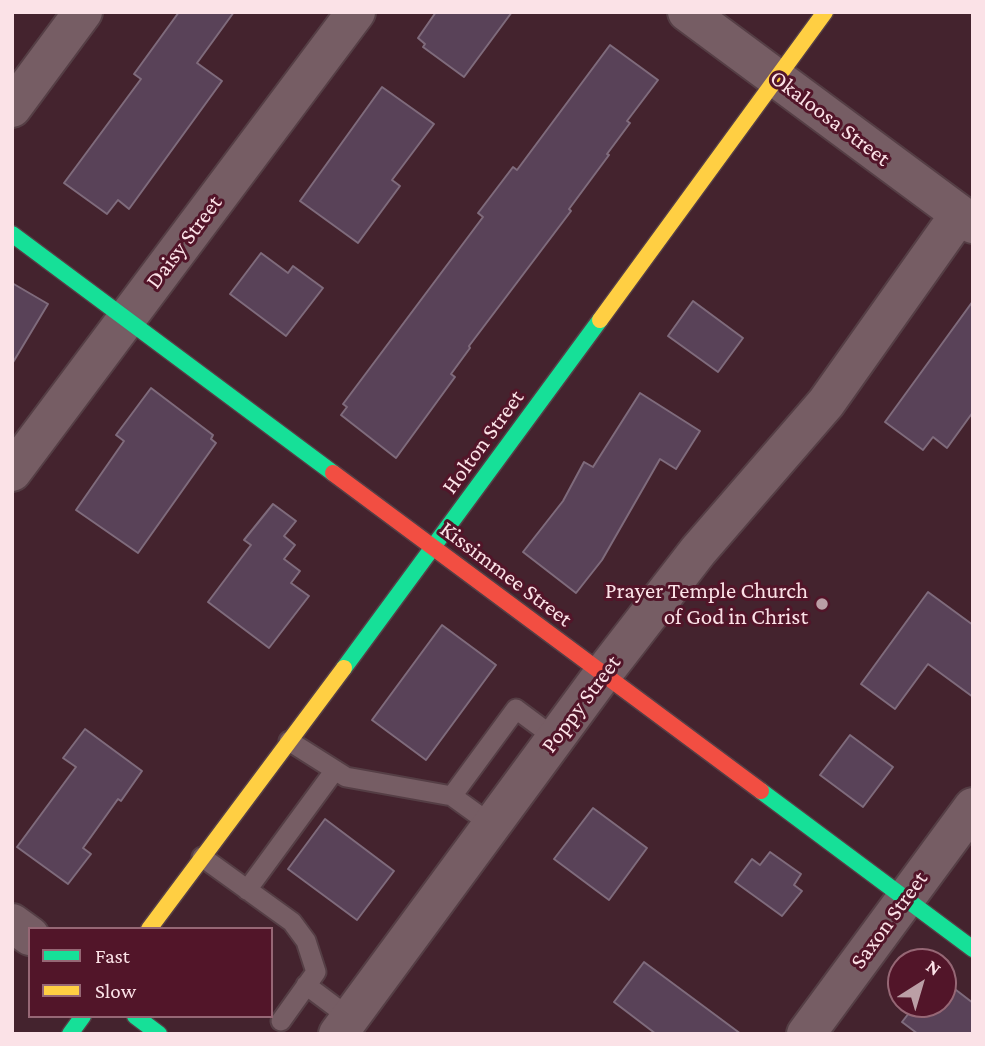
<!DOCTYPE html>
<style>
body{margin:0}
#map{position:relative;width:985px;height:1046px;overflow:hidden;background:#44232e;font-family:"Crimson Pro",serif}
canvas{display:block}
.frame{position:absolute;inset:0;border:14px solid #fbe2e7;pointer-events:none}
.legend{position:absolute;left:28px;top:927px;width:245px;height:91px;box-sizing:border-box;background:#521529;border:2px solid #966775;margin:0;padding:9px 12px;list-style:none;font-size:21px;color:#fbe2e7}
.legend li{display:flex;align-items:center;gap:14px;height:35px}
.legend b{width:35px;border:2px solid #966775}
.north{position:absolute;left:887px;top:948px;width:70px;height:70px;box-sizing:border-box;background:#521529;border:2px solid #966775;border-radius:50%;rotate:37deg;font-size:19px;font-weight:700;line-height:28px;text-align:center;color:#fbe2e7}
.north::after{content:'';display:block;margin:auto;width:24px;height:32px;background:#bb9fa6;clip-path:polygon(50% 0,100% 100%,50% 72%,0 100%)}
</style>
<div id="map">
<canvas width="985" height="1046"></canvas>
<div class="frame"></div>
<ul class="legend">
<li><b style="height:9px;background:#16e098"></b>Fast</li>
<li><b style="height:9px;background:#ffcf43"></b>Slow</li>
</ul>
<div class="north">N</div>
</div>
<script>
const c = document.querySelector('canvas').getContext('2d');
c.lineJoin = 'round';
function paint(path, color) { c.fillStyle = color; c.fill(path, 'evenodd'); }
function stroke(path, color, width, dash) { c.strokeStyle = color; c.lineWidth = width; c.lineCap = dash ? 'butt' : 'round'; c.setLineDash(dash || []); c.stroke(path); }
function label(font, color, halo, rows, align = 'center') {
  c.font = font + ' "Crimson Pro",serif'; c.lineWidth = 6; c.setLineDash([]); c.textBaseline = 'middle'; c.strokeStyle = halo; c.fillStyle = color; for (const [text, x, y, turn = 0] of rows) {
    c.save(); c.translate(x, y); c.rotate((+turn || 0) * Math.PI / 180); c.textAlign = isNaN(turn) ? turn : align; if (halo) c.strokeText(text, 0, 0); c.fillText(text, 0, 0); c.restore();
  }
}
const building = new Path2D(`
 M179,12H234L197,63L222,81L129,209L118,200L107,214L64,183L141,79L134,74Z
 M436,12H512L464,77L423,47L425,44L418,38Z
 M610,45L658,80L627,121L630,123L607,154L609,155L569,209L571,211L469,346L470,348L451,374L455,377L396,458L341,415L347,407L343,404L483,217L478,213L513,167L517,170Z
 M382,87L434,124L392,180L400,186L358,243L300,201Z
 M261,253L288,273L293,266L323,288L286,336L230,294Z
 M12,283L48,304L12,364Z
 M693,301L743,338L718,372L668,336Z
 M973,301V412L947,448L933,437L923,450L885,422Z
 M151,388L213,435L211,439L216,443L138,553L76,510L124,441L116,435Z
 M640,393L700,431L676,469L660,459L602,560L576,593L523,552L563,501L584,462L593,467Z
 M273,504L296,521L284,536L295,545L284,559L300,571L291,583L309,596L269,648L208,602L251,545L244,540Z
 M928,592L973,625V697L928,664L895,709L861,684Z
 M442,625L496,665L426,760L372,720Z
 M85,729L142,771L121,801L118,799L83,848L91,854L68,884L17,847L76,767L63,758Z
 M850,735L893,767L863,807L820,775Z
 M593,808L647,848L609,900L554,859Z
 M325,819L394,871L357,920L288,869Z
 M770,852L801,874L794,885L802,891L782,916L735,882L752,859L760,865Z
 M644,962L741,1034H656L614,1002Z
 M943,980L973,1003V1034H918L902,1022L916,1004H943Z`);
const lane = new Path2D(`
 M289,741L346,777L452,796
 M492,825L452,796L516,709L555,738
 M202,857L292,922L306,941L316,972L281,1021
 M247,890L335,770
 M306,985L350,1018`);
const street = new Path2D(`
 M687,12L973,224
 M12,108L83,12
 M12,472L356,12
 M12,923L30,936
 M338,1034L602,675L698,551L826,403L959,215
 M806,1034L973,807`);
const fast = new Path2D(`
 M12,234L333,473
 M344,668L600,320
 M761,791L973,949
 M135,1016L159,1034
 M70,1034L83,1016`);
const slow = new Path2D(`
 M600,320L825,12
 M149,929L344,668`);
const jam = new Path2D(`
 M333,473L761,791`);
const markers = [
 [822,604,7,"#bb9fa6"]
];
const streetNames = [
 ["Okaloosa Street",830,118,37],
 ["Daisy Street",184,242,-53],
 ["Holton Street",483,442,-54],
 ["Kissimmee Street",506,574,37],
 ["Poppy Street",581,704,-53],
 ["Saxon Street",889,920,-54]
];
const poiNames = [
 ["Prayer Temple Church",808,591],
 ["of God in Christ",808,617]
];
paint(building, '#594258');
stroke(building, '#7f6b7c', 2);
stroke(lane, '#553e45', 23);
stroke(street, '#553e45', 42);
stroke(fast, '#553e45', 19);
stroke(slow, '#553e45', 19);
stroke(jam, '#553e45', 19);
stroke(lane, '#765d64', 19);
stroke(street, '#765d64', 38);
stroke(fast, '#16e098', 16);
stroke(slow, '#ffcf43', 16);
stroke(jam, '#f24e42', 16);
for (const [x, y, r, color] of markers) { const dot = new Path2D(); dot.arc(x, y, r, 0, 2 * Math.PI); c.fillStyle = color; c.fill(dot); stroke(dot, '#521529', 2.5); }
label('23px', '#fbe2e7', '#521529', streetNames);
label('23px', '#fbe2e7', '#521529', poiNames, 'right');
</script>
